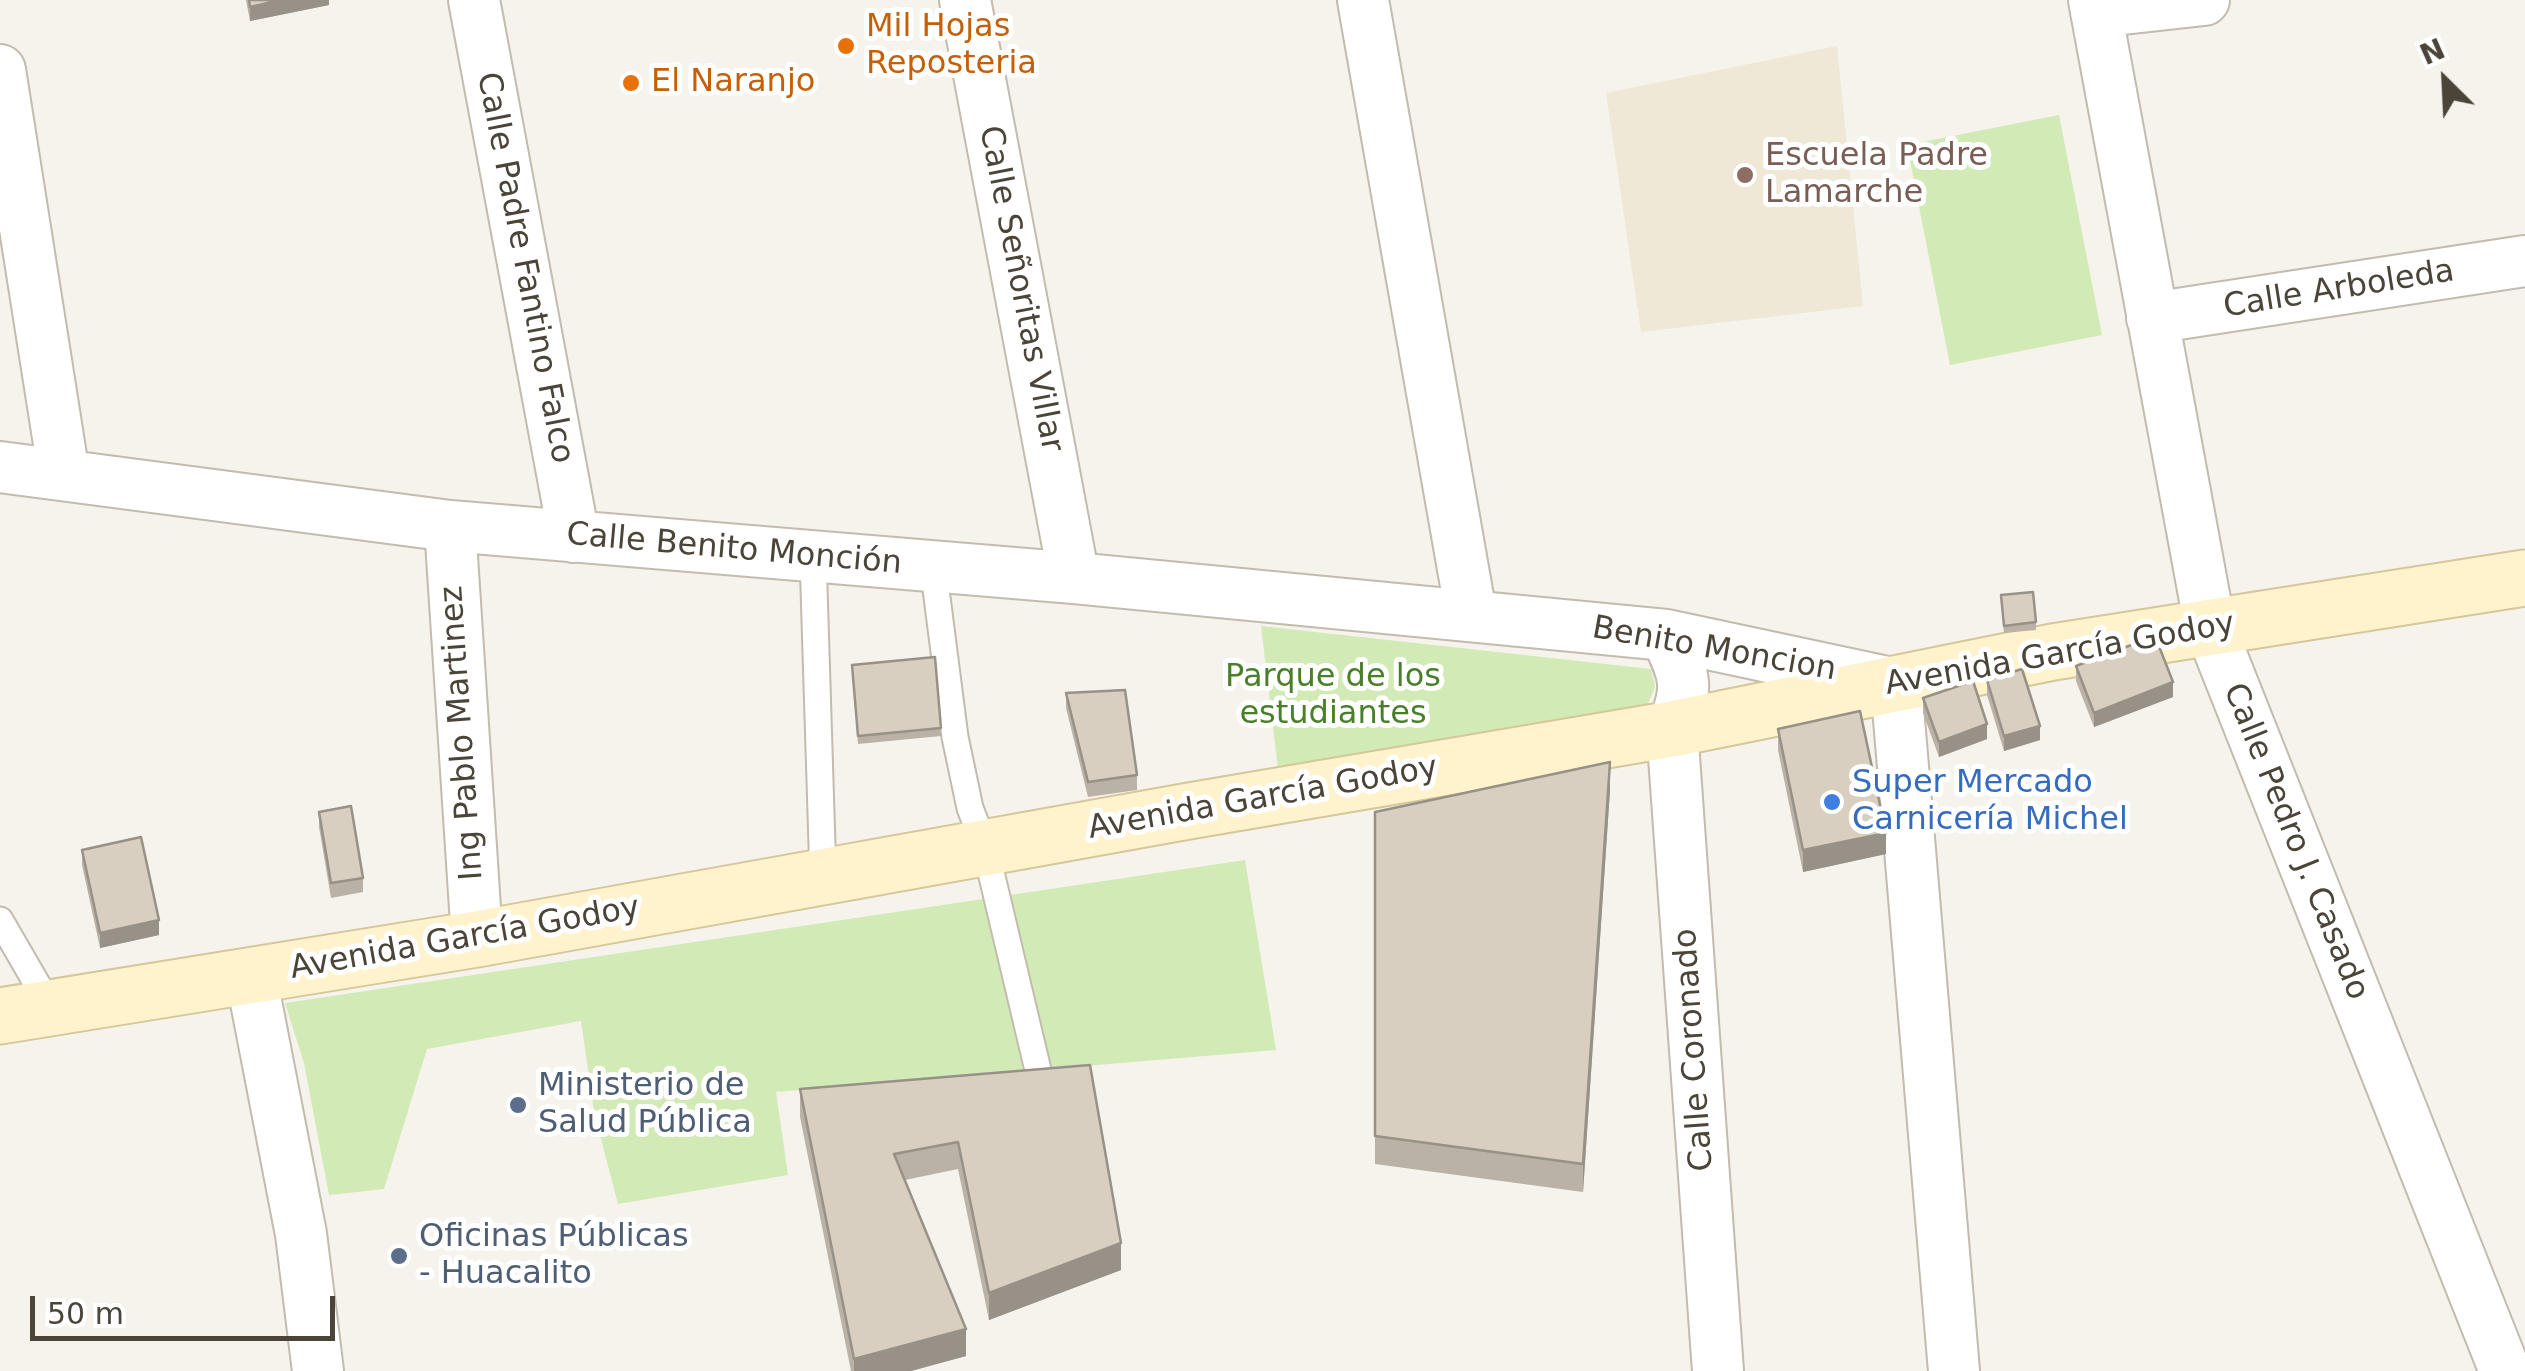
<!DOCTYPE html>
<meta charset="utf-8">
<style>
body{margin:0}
#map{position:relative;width:2525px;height:1371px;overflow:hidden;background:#f6f3ec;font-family:"DejaVu Sans",sans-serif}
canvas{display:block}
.north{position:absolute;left:2395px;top:30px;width:100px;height:100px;-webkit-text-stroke:8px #fff;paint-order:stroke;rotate:336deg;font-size:28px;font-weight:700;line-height:40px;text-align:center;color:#4b4439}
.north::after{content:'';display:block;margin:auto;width:35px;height:45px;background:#4b4439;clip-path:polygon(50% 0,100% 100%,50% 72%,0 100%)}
.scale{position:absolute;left:30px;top:1296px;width:305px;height:45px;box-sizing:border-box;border:5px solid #4b4439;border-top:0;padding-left:12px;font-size:30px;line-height:35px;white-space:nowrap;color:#4b4439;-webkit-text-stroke:8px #fff;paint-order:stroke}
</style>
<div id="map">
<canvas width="2525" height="1371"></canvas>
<div class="north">N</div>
<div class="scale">50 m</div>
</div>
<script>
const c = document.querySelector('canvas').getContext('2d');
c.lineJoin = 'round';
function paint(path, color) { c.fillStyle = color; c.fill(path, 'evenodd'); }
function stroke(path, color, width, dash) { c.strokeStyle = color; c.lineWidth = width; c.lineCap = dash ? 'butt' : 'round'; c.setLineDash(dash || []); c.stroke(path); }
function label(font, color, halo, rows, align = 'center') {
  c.font = font + ' "DejaVu Sans",sans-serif'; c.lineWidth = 10; c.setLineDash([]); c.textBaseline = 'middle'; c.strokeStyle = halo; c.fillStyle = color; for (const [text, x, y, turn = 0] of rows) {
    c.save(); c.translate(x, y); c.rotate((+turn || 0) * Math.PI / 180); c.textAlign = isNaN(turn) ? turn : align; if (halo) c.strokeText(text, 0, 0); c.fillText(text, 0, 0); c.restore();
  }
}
const education = new Path2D(`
 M1837,46L1863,306L1641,332L1606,93Z`);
const green = new Path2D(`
 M2059,115L2102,335L1950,365L1907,145Z
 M1261,626L1651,669L1655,687L1648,704L1278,769Z
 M1245,860L1276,1050L776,1092L788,1175L618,1204L594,1112L581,1021L427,1049L384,1189L329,1195L304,1063L285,1003Z`);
const lane = new Path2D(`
 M813,556L823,877
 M933,566L955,737L970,808L985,847L1042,1087
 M0,920L51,1008`);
const street = new Path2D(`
 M474,0L574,537
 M965,0L1074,578
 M1363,0L1471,614
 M2094,0L2210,627L2505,1371
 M2096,12L2204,0
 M0,70L64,475
 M2152,318L2525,261
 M0,467L450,526L1074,578L1666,635L1896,684L1954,1371
 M450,526L477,939
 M1666,635C1685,677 1690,685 1672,729L1718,1371
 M251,976L301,1234L318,1371`);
const secondary = new Path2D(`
 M0,1016L477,939L1189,811L1672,729L2053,652L2525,578`);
const wall = new Path2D(`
 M246,0H329V5L250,21Z
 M2001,603L2036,622V630L2004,633Z
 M2076,666L2173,697L2094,727L2076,681Z
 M852,673L941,728V736L858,744Z
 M1987,680L2040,740L2004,751L1987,695Z
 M1066,693L1137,775V790L1088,797L1066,708Z
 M1923,698L1987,739L1939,757L1923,713Z
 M1778,729L1886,854L1803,872L1778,750Z
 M1610,790L1583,1192L1375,1164V812Z
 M319,812L363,878V892L331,898L319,827Z
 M82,850L159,935L100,948L82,865Z
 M1090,1065L1121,1270L989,1320L958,1169L905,1180L966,1356L911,1371H851L800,1117V1089Z`);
const shadedWall = new Path2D(`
 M281,0H329V5L250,21V7Z
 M2173,682V697L2094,727V713Z
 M1987,724V739L1939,757V742Z
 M2040,726V740L2004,751V736Z
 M1610,762V790L1583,1192V1164Z
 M1886,833V854L1803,872V850Z
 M159,920V935L100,948V933Z
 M1121,1243V1270L989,1320V1293Z
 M966,1329V1356L911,1371H854V1359Z`);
const building = new Path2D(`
 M249,0H281L250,7Z
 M2033,592L2036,622L2004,626L2001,595Z
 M2155,636L2173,682L2094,713L2076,666Z
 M935,657L941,728L858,736L852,665Z
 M2022,669L2040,726L2004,736L1987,680Z
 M1973,681L1987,724L1939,742L1923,698Z
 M1125,690L1137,775L1088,782L1066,693Z
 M1860,711L1886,833L1803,850L1778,729Z
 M1610,762L1583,1164L1375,1136V812Z
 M351,806L363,878L331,883L319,812Z
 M141,837L159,920L100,933L82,850Z
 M1090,1065L1121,1243L989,1293L958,1142L894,1154L966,1329L854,1359L800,1089Z`);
const markers = [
 [846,46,10,"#e8710a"],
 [631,83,10,"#e8710a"],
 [1745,175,10,"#8d6e63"],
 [1832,802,10,"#3f7fe0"],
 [518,1105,10,"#5c6f8a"],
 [399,1256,10,"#5c6f8a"]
];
const foodNames = [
 ["Mil Hojas",866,28],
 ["Reposteria",866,65],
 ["El Naranjo",651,83]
];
const educationNames = [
 ["Escuela Padre",1765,157],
 ["Lamarche",1765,194]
];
const streetNames = [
 ["Calle Padre Fantino Falco",524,268,79],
 ["Calle Señoritas Villar",1020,289,79],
 ["Calle Arboleda",2339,290,-9],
 ["Calle Benito Monción",734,550,5],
 ["Benito Moncion",1714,650,10],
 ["Avenida García Godoy",2060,655,-10],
 ["Ing Pablo Martinez",463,733,-94],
 ["Avenida García Godoy",1263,799,-10],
 ["Calle Pedro J. Casado",2295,842,68],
 ["Avenida García Godoy",465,939,-10],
 ["Calle Coronado",1695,1050,-94]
];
const parkNames = [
 ["Parque de los",1333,678],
 ["estudiantes",1333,715]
];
const shopNames = [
 ["Super Mercado",1852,784],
 ["Carnicería Michel",1852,821]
];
const serviceNames = [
 ["Ministerio de",538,1087],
 ["Salud Pública",538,1124],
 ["Oficinas Públicas",419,1238],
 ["- Huacalito",419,1275]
];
paint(education, '#efe8d6');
paint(green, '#d2eab5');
stroke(lane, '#c2bbae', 29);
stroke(street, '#c2bbae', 54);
stroke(secondary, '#d6c79b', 59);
stroke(lane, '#fff', 25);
stroke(street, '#fff', 50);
stroke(secondary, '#fff3cd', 55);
paint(wall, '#bab2a6');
paint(shadedWall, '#979187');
paint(building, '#d8cfc1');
stroke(building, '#979187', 2.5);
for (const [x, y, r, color] of markers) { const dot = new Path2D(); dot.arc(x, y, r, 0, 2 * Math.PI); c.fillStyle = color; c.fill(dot); stroke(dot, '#fff', 4); }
label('32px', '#c56008', '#fff', foodNames, 'left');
label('32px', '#785e54', '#fff', educationNames, 'left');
label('32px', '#4b4439', '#fff', streetNames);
label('32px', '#4a7f2a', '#fff', parkNames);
label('32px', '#366cbe', '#fff', shopNames, 'left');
label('32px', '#4e5e75', '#fff', serviceNames, 'left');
</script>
